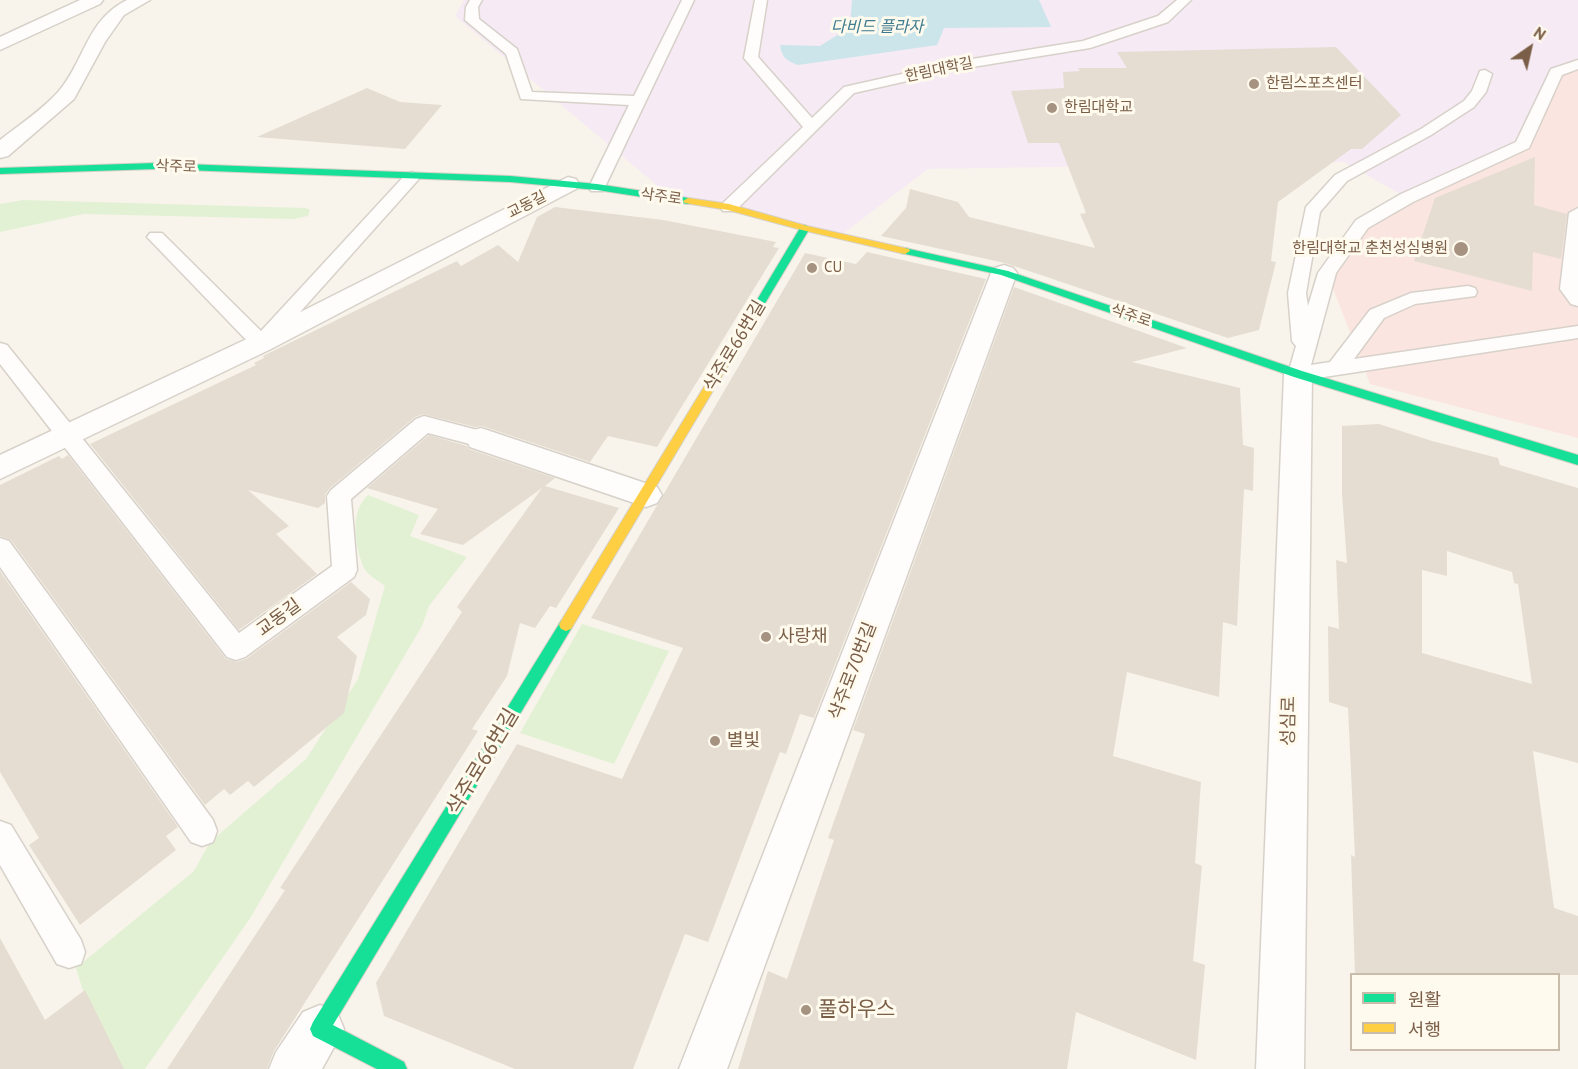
<!DOCTYPE html>
<meta charset="utf-8">
<style>
body{margin:0}
#map{position:relative;width:1578px;height:1069px;overflow:hidden;background:#f8f4eb;font-family:"PT Sans","Noto Sans KR",sans-serif}
canvas{display:block}
.legend{position:absolute;left:1350px;top:973px;width:210px;height:78px;box-sizing:border-box;background:#fffaee;border:2px solid #cabcab;margin:0;padding:8px 10px;list-style:none;font-size:18px;color:#7a5e47}
.legend li{display:flex;align-items:center;gap:12px;height:30px}
.legend b{width:30px;border:2px solid #cabcab}
.north{position:absolute;left:1500px;top:18px;width:60px;height:60px;-webkit-text-stroke:4px #fffaee;paint-order:stroke;rotate:34deg;font-size:16px;font-weight:700;line-height:24px;text-align:center;color:#7a5e47}
.north::after{content:'';display:block;margin:auto;width:21px;height:27px;background:#7a5e47;clip-path:polygon(50% 0,100% 100%,50% 72%,0 100%)}
</style>
<div id="map">
<canvas width="1578" height="1069"></canvas>
<ul class="legend">
<li><b style="height:8px;background:#16e098"></b>원활</li>
<li><b style="height:8px;background:#ffcf43"></b>서행</li>
</ul>
<div class="north">N</div>
</div>
<script>
const c = document.querySelector('canvas').getContext('2d');
c.lineJoin = 'round';
function paint(path, color) { c.fillStyle = color; c.fill(path, 'evenodd'); }
function stroke(path, color, width, dash) { c.strokeStyle = color; c.lineWidth = width; c.lineCap = dash ? 'butt' : 'round'; c.setLineDash(dash || []); c.stroke(path); }
function label(font, color, halo, rows, align = 'center') {
  c.font = font + ' "PT Sans","Noto Sans KR",sans-serif'; c.lineWidth = 6; c.setLineDash([]); c.textBaseline = 'middle'; c.strokeStyle = halo; c.fillStyle = color; for (const [text, x, y, turn = 0] of rows) {
    c.save(); c.translate(x, y); c.rotate((+turn || 0) * Math.PI / 180); c.textAlign = isNaN(turn) ? turn : align; if (halo) c.strokeText(text, 0, 0); c.fillText(text, 0, 0); c.restore();
  }
}
const education = new Path2D(`
 M464,0H1578V64L1523,145L1407,198L1344,162L928,169L840,236L672,198L455,16Z`);
const medical = new Path2D(`
 M1578,64V438L1370,384L1327,273L1362,224L1523,145L1556,72Z`);
const green = new Path2D(`
 M23,200L306,208L310,210L308,216L293,219L84,214L0,232V204Z
 M368,495L419,515L410,536L467,557L429,606L422,626L249,920L145,1069H107L76,968L194,871L210,842L306,759L358,679L385,586C379,581 367,575 364,568C355,547 349,512 368,495Z
 M582,624L669,651L614,764L520,733Z`);
const water = new Path2D(`
 M852,0H1039L1051,27L944,28L937,45L798,65C787,61 782,58 780,45L820,46L850,27Z`);
const building = new Path2D(`
 M1336,47L1401,115L1362,149H1351L1278,202L1271,261L1276,262L1259,330L1228,338L1005,263L881,236L906,208L910,189L958,202L969,217L1095,248L1080,214L1086,213L1059,143H1028L1011,91L1064,88L1063,72L1080,71L1078,68H1127L1117,52Z
 M367,88L400,102L442,105L405,149L257,137Z
 M1535,157L1534,205L1567,214L1561,259L1533,252L1532,291L1414,261L1435,198Z
 M555,207L663,220L776,242L773,247L779,248L657,447L608,436L590,462L482,426L475,427L423,414L415,417L330,488L325,495V503L318,508L248,490L289,526L276,534L317,574L239,630L90,444L256,365L254,363L264,358L263,356L457,261L461,266L498,245L518,262L537,217Z
 M867,252L986,279L814,718L800,714L786,754L780,752L708,942L685,934L633,1069H515L384,1016L376,983L517,744L622,779L683,648L591,618L805,253L856,264Z
 M1014,287L1187,348L1132,362L1240,388L1243,445L1254,448L1253,491L1244,489L1237,626L1223,622L1219,697L1127,672L1113,756L1201,782L1195,863L1202,866L1193,961L1205,965L1196,1060L1076,1012L1067,1069H738L768,971L787,979L834,840L828,838L865,734L853,730Z
 M1379,424L1432,441L1498,458L1500,465L1578,488V763L1533,751L1554,908L1578,916V975H1355L1351,855L1355,857L1348,708L1329,702L1328,626L1339,629L1336,560L1347,563L1342,494V426ZM1447,551L1512,572L1514,583L1518,584L1532,684L1422,653V570L1447,576Z
 M429,435L467,446L469,449L555,478L545,486L619,508L556,608L550,606L535,628L520,623L507,676L472,729L478,731L274,1051L267,1069H167L285,890L280,888L462,612L457,607L542,488L463,545L420,534L438,509L367,488Z
 M68,455L226,659L237,662L246,659L351,582L370,599L366,615L337,637L357,656L344,713L254,787L248,781L230,795L224,789L205,805L11,540L0,536V485L59,456L62,459Z
 M0,571L178,827L166,836L176,850L80,925L29,845L39,838L0,772Z
 M0,938L45,1020L85,990L124,1069H0Z`);
const lane = new Path2D(`
 M470,0H482L478,7L479,19L517,49L532,92L634,96L682,0H694L603,191H591L589,187L629,105L521,99L506,54L465,20L466,7Z
 M755,0H767L758,57L812,118L844,87L960,61L1083,41L1158,16L1177,0H1191L1168,22L1090,48L960,69L854,93L735,211H723L720,207L723,203L803,127L744,58Z
 M1578,60V69L1562,75L1529,148L1413,202L1368,228L1336,273L1311,365L1330,362L1370,310L1411,293L1468,286L1475,288L1477,292L1475,296L1415,304L1384,318L1354,359L1578,326V338L1298,381L1291,379L1288,374L1296,346L1292,341L1288,293L1306,207L1335,175L1421,129L1464,101L1472,91L1480,71L1485,70L1492,74L1486,92L1474,107L1431,135L1347,181L1320,212L1306,293L1308,306L1318,273L1356,220L1401,194L1516,142L1551,69Z
 M412,172L420,177L418,180L268,348H254L147,237L150,233H162L261,331L406,174Z
 M1578,208V306L1571,304L1560,289L1569,213Z
 M0,343L7,345L239,633L332,566L327,496L331,490L416,419L424,416L481,431L489,433L492,439L489,445L481,447L428,433L351,499L357,570L354,577L245,657L236,660L227,657L0,364Z
 M0,538L9,541L213,820L217,831L213,842L202,846L191,842L0,567Z
 M0,821L11,825L81,940L85,952L81,964L69,968L57,964L0,865Z`);
const street = new Path2D(`
 M80,0H103L100,4L0,50V37Z
 M127,0H150L124,15L105,42L74,99L8,156L0,158V140C19,125 42,110 58,92C84,63 86,20 127,0Z
 M568,177L576,179L579,184L576,189L271,349L0,479V455L251,337Z
 M1004,265L1013,268L1017,273L727,1069H679L991,273L995,268Z
 M1298,365L1308,367L1312,374L1304,1069H1256L1284,374L1288,367Z
 M481,428L657,487L662,495L657,503L646,507L470,447L466,439L470,431Z
 M320,1005L337,1012L344,1029L322,1069H269L276,1052L303,1012Z`);
const fast = new Path2D(`
 M156,163L510,176L597,184L688,198L693,201L688,204L597,190L510,182L156,169L0,174V168Z
 M805,225L810,228L764,305L759,308L755,307L754,305L800,228Z
 M905,248L1008,271L1302,371L1578,455V465L1294,377L1001,275L901,253L900,251Z
 M566,619L571,621L573,625L571,629L333,1025L404,1062L407,1069H377L313,1036L310,1029L313,1022L561,621Z`);
const slow = new Path2D(`
 M688,198L729,204L807,226L909,249L910,251L905,254L802,230L728,210L685,203L683,201Z
 M759,302L764,305L571,629L566,631L561,629L559,625L561,621L754,305Z`);
const markers = [
 [1254,84,6,"#a69280"],
 [1052,108,6,"#a69280"],
 [1461,249,8,"#a69280"],
 [812,268,6,"#a69280"],
 [766,637,6,"#a69280"],
 [715,741,6,"#a69280"],
 [806,1010,6,"#a69280"]
];
const farStreetnames = [
 ["한림대학길",939,70,-12],
 ["삭주로",176,167,2],
 ["삭주로",661,197,8],
 ["교동길",527,205,-27],
 ["삭주로",1131,316,19]
];
const farPoinames = [
 ["한림스포츠센터",1266,84],
 ["한림대학교",1064,108],
 ["한림대학교 춘천성심병원",1448,249,"right"],
 ["CU",824,268]
];
const farWaternames = [
 ["다비드 플라자",877,27]
];
const streetNames = [
 ["삭주로66번길",735,346,-59],
 ["교동길",279,618,-36],
 ["삭주로70번길",853,671,-69],
 ["성심로",1289,721,-89]
];
const poiNames = [
 ["사랑채",778,637],
 ["별빛",727,741]
];
const nearStreetnames = [
 ["삭주로66번길",483,762,-59]
];
const nearPoinames = [
 ["풀하우스",818,1010]
];
paint(education, '#f6eaf4');
paint(medical, '#fbe5e1');
paint(green, '#e2f1d4');
paint(water, '#cbe5ea');
paint(building, '#e5ddd2');
stroke(lane, '#d7d1c9', 3);
stroke(street, '#d7d1c9', 3);
stroke(fast, '#d6d0c6', 2);
stroke(slow, '#d6d0c6', 2);
paint(lane, '#fefdfc');
paint(street, '#fefdfc');
paint(fast, '#16e098');
paint(slow, '#ffcf43');
for (const [x, y, r, color] of markers) { const dot = new Path2D(); dot.arc(x, y, r, 0, 2 * Math.PI); c.fillStyle = color; c.fill(dot); stroke(dot, '#fffaee', 2); }
label('15px', '#7a5e47', '#fffaee', farStreetnames);
label('15px', '#7a5e47', '#fffaee', farPoinames, 'left');
label('italic 16px', '#3f7b90', '#fffaee', farWaternames);
label('18px', '#7a5e47', '#fffaee', streetNames);
label('18px', '#7a5e47', '#fffaee', poiNames, 'left');
label('21px', '#7a5e47', '#fffaee', nearStreetnames);
label('21px', '#7a5e47', '#fffaee', nearPoinames, 'left');
</script>
